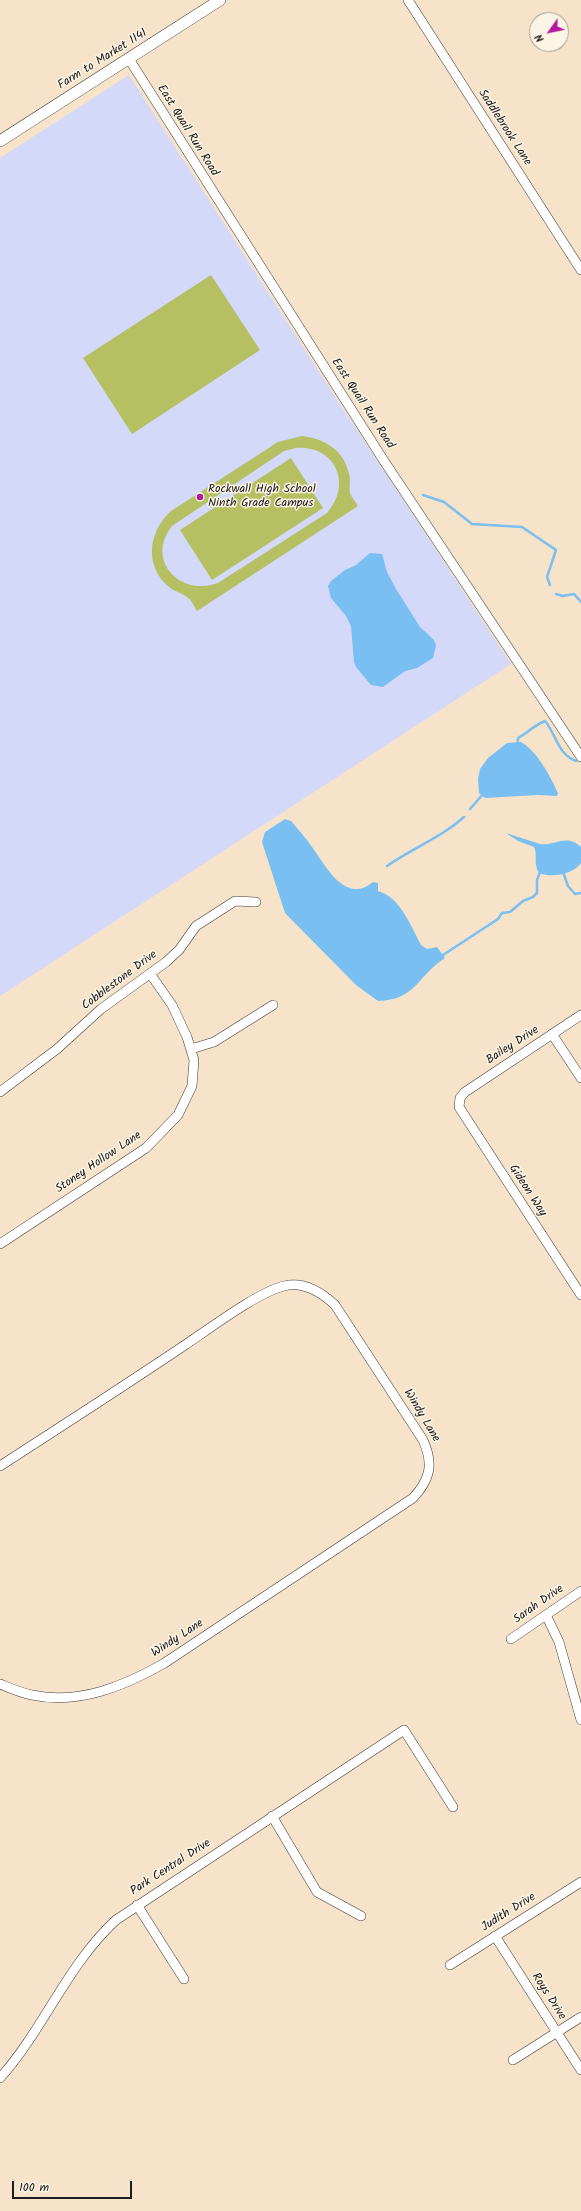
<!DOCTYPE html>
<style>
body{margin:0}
#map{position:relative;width:581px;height:2211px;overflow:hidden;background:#f6e3c9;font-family:Kalam,sans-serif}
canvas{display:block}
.north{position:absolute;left:529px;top:12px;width:40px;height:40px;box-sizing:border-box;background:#fcf5e5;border:1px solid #a29e95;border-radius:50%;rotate:237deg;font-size:11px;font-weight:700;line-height:16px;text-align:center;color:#1c1c1c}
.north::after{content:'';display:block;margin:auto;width:14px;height:18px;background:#b5179e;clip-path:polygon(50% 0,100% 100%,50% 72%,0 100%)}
.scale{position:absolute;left:12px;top:2181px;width:120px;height:18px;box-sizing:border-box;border:2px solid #1c1c1c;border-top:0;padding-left:5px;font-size:12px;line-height:14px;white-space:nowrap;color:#1c1c1c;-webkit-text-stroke:3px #fcf5e5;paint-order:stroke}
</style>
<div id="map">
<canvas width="581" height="2211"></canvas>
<div class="north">N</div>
<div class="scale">100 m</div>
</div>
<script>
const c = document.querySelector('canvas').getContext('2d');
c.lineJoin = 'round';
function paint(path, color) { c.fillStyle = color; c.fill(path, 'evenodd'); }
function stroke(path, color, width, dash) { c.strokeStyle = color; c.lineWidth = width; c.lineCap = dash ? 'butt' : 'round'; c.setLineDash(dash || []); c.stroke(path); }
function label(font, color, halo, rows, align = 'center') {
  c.font = font + ' Kalam,sans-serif'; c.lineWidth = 3; c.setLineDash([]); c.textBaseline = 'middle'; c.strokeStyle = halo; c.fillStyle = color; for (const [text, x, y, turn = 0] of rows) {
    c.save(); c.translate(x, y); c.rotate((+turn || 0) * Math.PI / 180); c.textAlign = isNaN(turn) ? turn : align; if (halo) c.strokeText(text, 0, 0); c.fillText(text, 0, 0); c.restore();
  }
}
const built = new Path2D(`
 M129,75L328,386L511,664L0,996V158Z`);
const green = new Path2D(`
 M211,275L260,350L132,434L83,358Z
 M302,436C325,439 344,450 349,474C351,480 349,487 350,493C351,497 356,502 358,506L197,611C194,607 192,600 188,598C183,593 175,592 169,587C144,566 148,532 171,511L278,442ZM296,448C335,445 353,484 327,513L218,583C180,597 145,560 172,526L284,451Z
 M291,458L323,508L212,580L180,530Z`);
const water = new Path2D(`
 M370,553L382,554L387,572L396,589L420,627L434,640L436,646L433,658L417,668L405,671L383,687L371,685L356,667L354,662L351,626L346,616L331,598L328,586L331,581L345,570L356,565Z
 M521,742C538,752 550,776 558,793L557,796L538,795L485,798L479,793L478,779L480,769L488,758L507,743Z
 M285,819L291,821C298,829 306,838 312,847C326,866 345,905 373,882L378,883V891C400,897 411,926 421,945L427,949L437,947L445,958C417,976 416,1000 378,1001L356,985L285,913L262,842L265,832Z
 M506,833L540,844C555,846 567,833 581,847V863C572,875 552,878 539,873C533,864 538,855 534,847L518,841Z`);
const stream = new Path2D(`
 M423,495L444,502L472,524L522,527L556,550L547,577L550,585
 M556,594L563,596L574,594L581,602
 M517,746L518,738C528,733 534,725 545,721C556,734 558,755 576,761
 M470,809L484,793
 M387,866C412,848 441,838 464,817
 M563,872L568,886L575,894L581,893
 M443,955L498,919L502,913L510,912L523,901L533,897L537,893V880L540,872`);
const minor = new Path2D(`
 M408,0L581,270
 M129,59L384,461L581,757
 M581,1015L465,1092L460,1098L459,1107L581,1295
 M552,1034L581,1078
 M191,1049L214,1042L273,1005
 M0,1092L57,1049L101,1009L166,962L179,950L196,926L235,901L256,902
 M0,1244L146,1148L178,1115L192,1086L194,1060L187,1037L172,1005L151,975
 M0,1466C62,1426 124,1386 185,1345C209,1329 258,1292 284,1286C304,1281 321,1292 335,1305L423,1440C434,1464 430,1480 413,1498L163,1664C124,1686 79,1705 32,1695C21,1693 10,1688 0,1684
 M546,1615L559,1642L581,1720
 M511,1639L581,1591
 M272,1816L317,1892L361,1916
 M137,1905L184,1979
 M495,1936L581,2070
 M450,1965L581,1882
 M513,2060L581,2017
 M0,2078C44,2029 67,1965 116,1920L404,1730L453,1807`);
const tertiary = new Path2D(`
 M0,141L220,0`);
const markers = [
 [200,497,4,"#b5179e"]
];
const streetNames = [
 ["Farm to Market 1141",103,60,-32],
 ["Saddlebrook Lane",504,128,57],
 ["East Quail Run Road",187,131,58],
 ["East Quail Run Road",362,404,57],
 ["Cobblestone Drive",120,981,-37],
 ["Bailey Drive",513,1046,-33],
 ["Stoney Hollow Lane",99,1163,-34],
 ["Gideon Way",527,1191,57],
 ["Windy Lane",421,1416,59],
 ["Sarah Drive",539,1605,-35],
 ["Windy Lane",178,1639,-33],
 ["Park Central Drive",171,1868,-33],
 ["Judith Drive",509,1913,-32],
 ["Roys Drive",548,1997,57]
];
const poiNames = [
 ["Rockwall High School",208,490],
 ["Ninth Grade Campus",208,504]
];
paint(built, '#d4d8f9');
paint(green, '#b4c061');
paint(water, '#7abff1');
stroke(stream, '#7abff1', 2.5);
stroke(minor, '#3d3a36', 10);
stroke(tertiary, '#3d3a36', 12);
stroke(minor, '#fff', 9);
stroke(tertiary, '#fff', 11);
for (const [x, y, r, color] of markers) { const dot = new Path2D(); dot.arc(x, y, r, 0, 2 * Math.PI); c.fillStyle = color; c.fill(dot); stroke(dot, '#fcf5e5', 1.5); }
label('12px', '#1c1c1c', '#fcf5e5', streetNames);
label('12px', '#1c1c1c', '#fcf5e5', poiNames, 'left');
</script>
